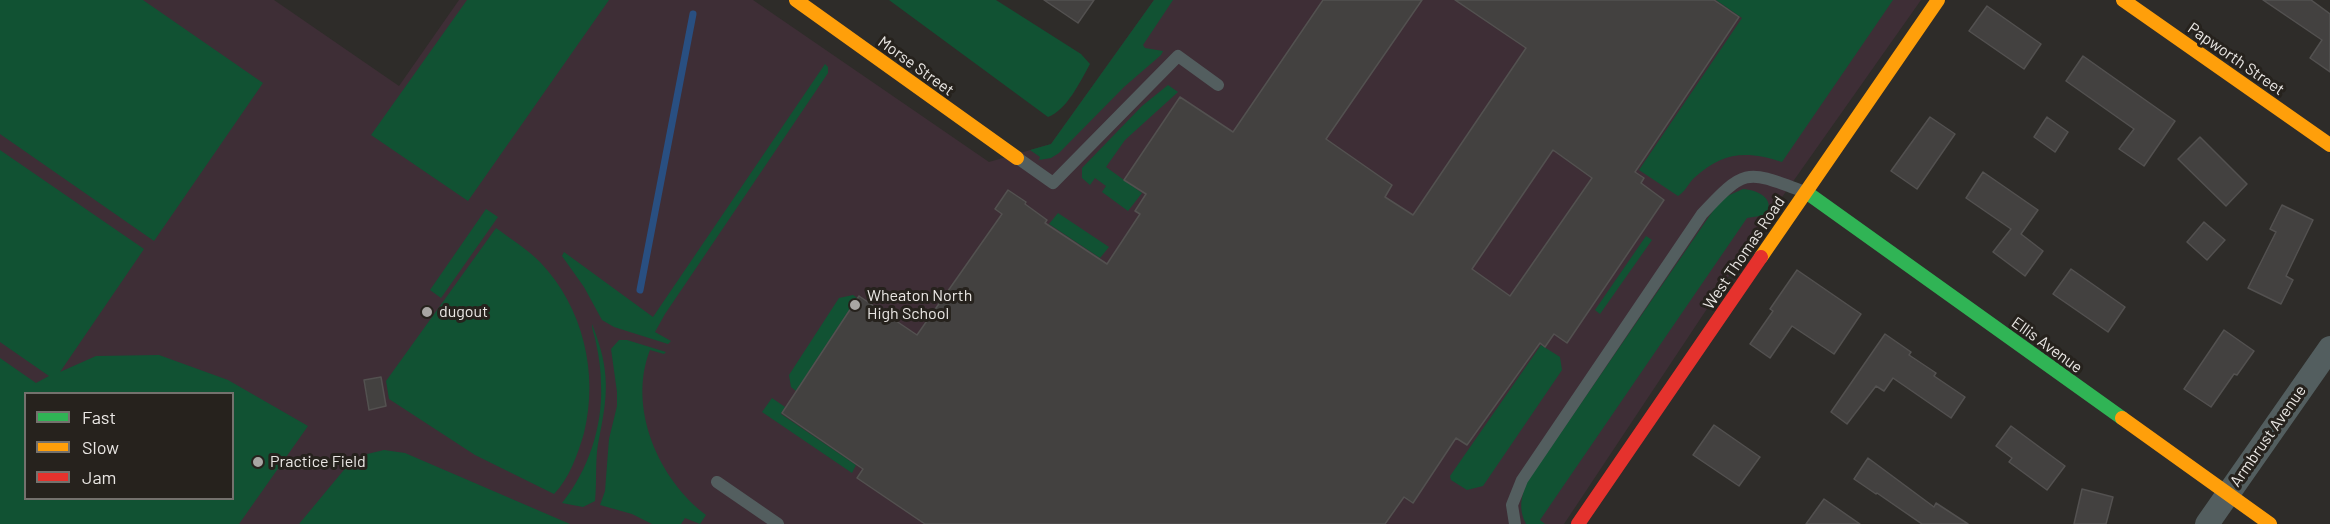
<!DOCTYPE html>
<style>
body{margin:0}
#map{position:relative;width:2330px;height:524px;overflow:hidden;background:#2e2c29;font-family:Barlow,sans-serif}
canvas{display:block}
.legend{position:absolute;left:24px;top:392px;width:210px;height:108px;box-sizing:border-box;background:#26221d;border:2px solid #74716d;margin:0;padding:8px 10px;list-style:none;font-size:18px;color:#eae7e4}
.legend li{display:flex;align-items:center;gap:12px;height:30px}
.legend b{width:30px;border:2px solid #74716d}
</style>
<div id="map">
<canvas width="2330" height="524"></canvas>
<ul class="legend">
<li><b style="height:8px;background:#30b455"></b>Fast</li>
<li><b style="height:8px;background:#ff9f0a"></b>Slow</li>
<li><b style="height:8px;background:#e5322d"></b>Jam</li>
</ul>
</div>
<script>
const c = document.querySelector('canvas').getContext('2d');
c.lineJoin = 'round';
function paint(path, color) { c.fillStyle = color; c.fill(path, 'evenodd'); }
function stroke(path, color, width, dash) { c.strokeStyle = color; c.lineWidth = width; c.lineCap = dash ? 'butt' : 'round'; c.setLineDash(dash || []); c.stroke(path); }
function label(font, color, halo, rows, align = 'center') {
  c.font = font + ' Barlow,sans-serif'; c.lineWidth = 6; c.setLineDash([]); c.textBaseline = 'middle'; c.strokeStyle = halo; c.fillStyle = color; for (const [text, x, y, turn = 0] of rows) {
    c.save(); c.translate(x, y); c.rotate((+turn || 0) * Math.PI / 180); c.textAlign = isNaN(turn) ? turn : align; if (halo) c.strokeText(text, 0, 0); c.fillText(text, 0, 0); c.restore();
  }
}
const education = new Path2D(`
 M0,0H274L399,86L459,0H753L989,162L1051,144L1154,0H1921L1768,217L1564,524H0ZM26,394H232V498H26Z`);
const green = new Path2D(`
 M0,0H143L263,83L154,241L0,134Z
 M467,0H609L468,201L371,135Z
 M889,0H996L1081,54L1090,64C1080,82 1067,110 1048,117Z
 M1154,0H1173L1143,45L1145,48L1163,51L1161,55L1124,87L1059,153L1051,158L1039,160L1040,157L1030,150L1051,144Z
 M1716,0H1893L1782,162C1746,150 1722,152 1694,178C1688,184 1685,192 1678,196L1639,170L1742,18Z
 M825,64L828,67V73L665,314L655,332L671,341L668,344L614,327L602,320L584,287L562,256L564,252L653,317Z
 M1168,85L1178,92L1125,140L1106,167L1142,193L1128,211L1102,192L1106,186L1095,178L1090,185L1082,178V168L1142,106Z
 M0,150L144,249L60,372L96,356L159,355L228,380L308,426L239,524H0V358L36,383L49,376L0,342ZM26,394H232V498H26Z
 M1743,189C1757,190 1776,198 1766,215L1747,218L1540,520L1545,524H1526C1518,509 1521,497 1527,482L1717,205L1723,198Z
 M486,209L498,217L441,298L430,290Z
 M1058,213L1109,247L1100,258L1049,224Z
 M496,228C511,239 527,249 540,262C583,307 599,373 584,433C578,454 569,479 554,494L475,455L389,399L386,381Z
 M1646,236L1652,240L1600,314L1595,310Z
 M853,295L857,298L796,391L791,387L789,375L839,298Z
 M592,324C611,372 608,395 598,444C595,462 597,482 595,501L583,507L562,503C588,471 603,426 601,385C601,371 599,356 596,343C595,336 592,331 592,324Z
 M619,340H627L666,352L664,354L650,350C627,408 659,480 706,515L700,524L685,518L681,524H652L632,514L600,505L605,491L609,439L617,406V392L611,349Z
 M1541,345L1560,357L1562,370L1483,486L1467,490L1451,480L1450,476Z
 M772,398L785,407L781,414L856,465L852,473L762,412Z
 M384,450L405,453L570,524H299L348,465L363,455Z`);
const stream = new Path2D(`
 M640,290L693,14`);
const building = new Path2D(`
 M1044,0H1094L1078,23Z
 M1323,0H1422L1326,139L1392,185L1385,197L1413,215L1526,48L1455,0H1714L1739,17L1635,172L1644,178L1641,183L1664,200L1567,343L1554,334L1545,347L1540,343L1467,445L1456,438L1413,503L1404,497L1385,524H925L857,478L863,469L782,413L859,296L917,335L1002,214L995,209L1008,190L1026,202L1025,204L1047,220L1045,223L1107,264L1140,214L1135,211L1146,194L1124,180L1180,97L1233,132ZM1553,150L1592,178L1510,296L1472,269Z
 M2263,0H2311L2330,14V72L2310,58L2322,40Z
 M1987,6L2041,44L2024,69L1969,31Z
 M2083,56L2175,121L2144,166L2119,149L2134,129L2066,81Z
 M1930,117L1955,134L1917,189L1891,171Z
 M2047,117L2068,132L2055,152L2034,137Z
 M2200,137L2247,184L2226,206L2178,159Z
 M1983,172L2038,210L2021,234L2043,251L2025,276L1993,252L2011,229L1966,198Z
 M2282,205L2313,220L2286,276L2293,280L2281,304L2248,288L2276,232L2270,229Z
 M2204,222L2225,240L2207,260L2187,242Z
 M2071,269L2125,307L2108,332L2053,294Z
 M1797,270L1861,314L1834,354L1792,326L1770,358L1750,344L1773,311L1770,309Z
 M2224,330L2254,351L2237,375L2234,374L2211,407L2184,389Z
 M1885,334L1911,352L1909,355L1936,373L1934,376L1965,397L1951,418L1893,378L1884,391L1876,386L1847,424L1831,412Z
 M381,377L386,406L369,410L364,380Z
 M1714,425L1760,457L1739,486L1693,455Z
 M2011,426L2065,466L2047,490L2009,462L2012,458L1996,446Z
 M1868,458L1934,507L1936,503L1968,524H1922L1877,493L1876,494L1854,479Z
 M2082,489L2113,497L2106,524H2074Z
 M1824,499L1860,524H1806Z`);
const lane = new Path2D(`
 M1019,159L1053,183L1178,56L1218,85
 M717,482L778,524
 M1515,524L1512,505L1522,480L1702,214C1746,167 1746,170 1805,192`);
const street = new Path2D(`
 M2207,524L2330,348`);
const fast = new Path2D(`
 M1806,192L2122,418`);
const slow = new Path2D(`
 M796,0L1017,158
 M2123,0L2330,145
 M1761,257L1938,0
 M2122,418L2270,524`);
const jam = new Path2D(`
 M1578,524L1761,257`);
const markers = [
 [855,305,6,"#a8a6a3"],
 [427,312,6,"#a8a6a3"],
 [258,462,6,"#a8a6a3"]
];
const streetNames = [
 ["Papworth Street",2236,59,35],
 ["Morse Street",916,66,36],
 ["West Thomas Road",1744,253,-56],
 ["Ellis Avenue",2047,345,36],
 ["Armbrust Avenue",2268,436,-55]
];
const poiNames = [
 ["Wheaton North",867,296],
 ["High School",867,314],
 ["dugout",439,312],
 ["Practice Field",270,462]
];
paint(education, '#3e2e36');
paint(green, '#115233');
stroke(stream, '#294f81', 7);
paint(building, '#434140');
stroke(building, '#535150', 1.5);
stroke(lane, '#535e5f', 12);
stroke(street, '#535e5f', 24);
stroke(fast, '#30b455', 14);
stroke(slow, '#ff9f0a', 14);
stroke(jam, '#e5322d', 14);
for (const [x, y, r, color] of markers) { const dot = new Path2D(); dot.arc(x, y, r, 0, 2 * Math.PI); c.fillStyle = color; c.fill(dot); stroke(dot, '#26221d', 2); }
label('16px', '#eae7e4', '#26221d', streetNames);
label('16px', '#eae7e4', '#26221d', poiNames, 'left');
</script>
